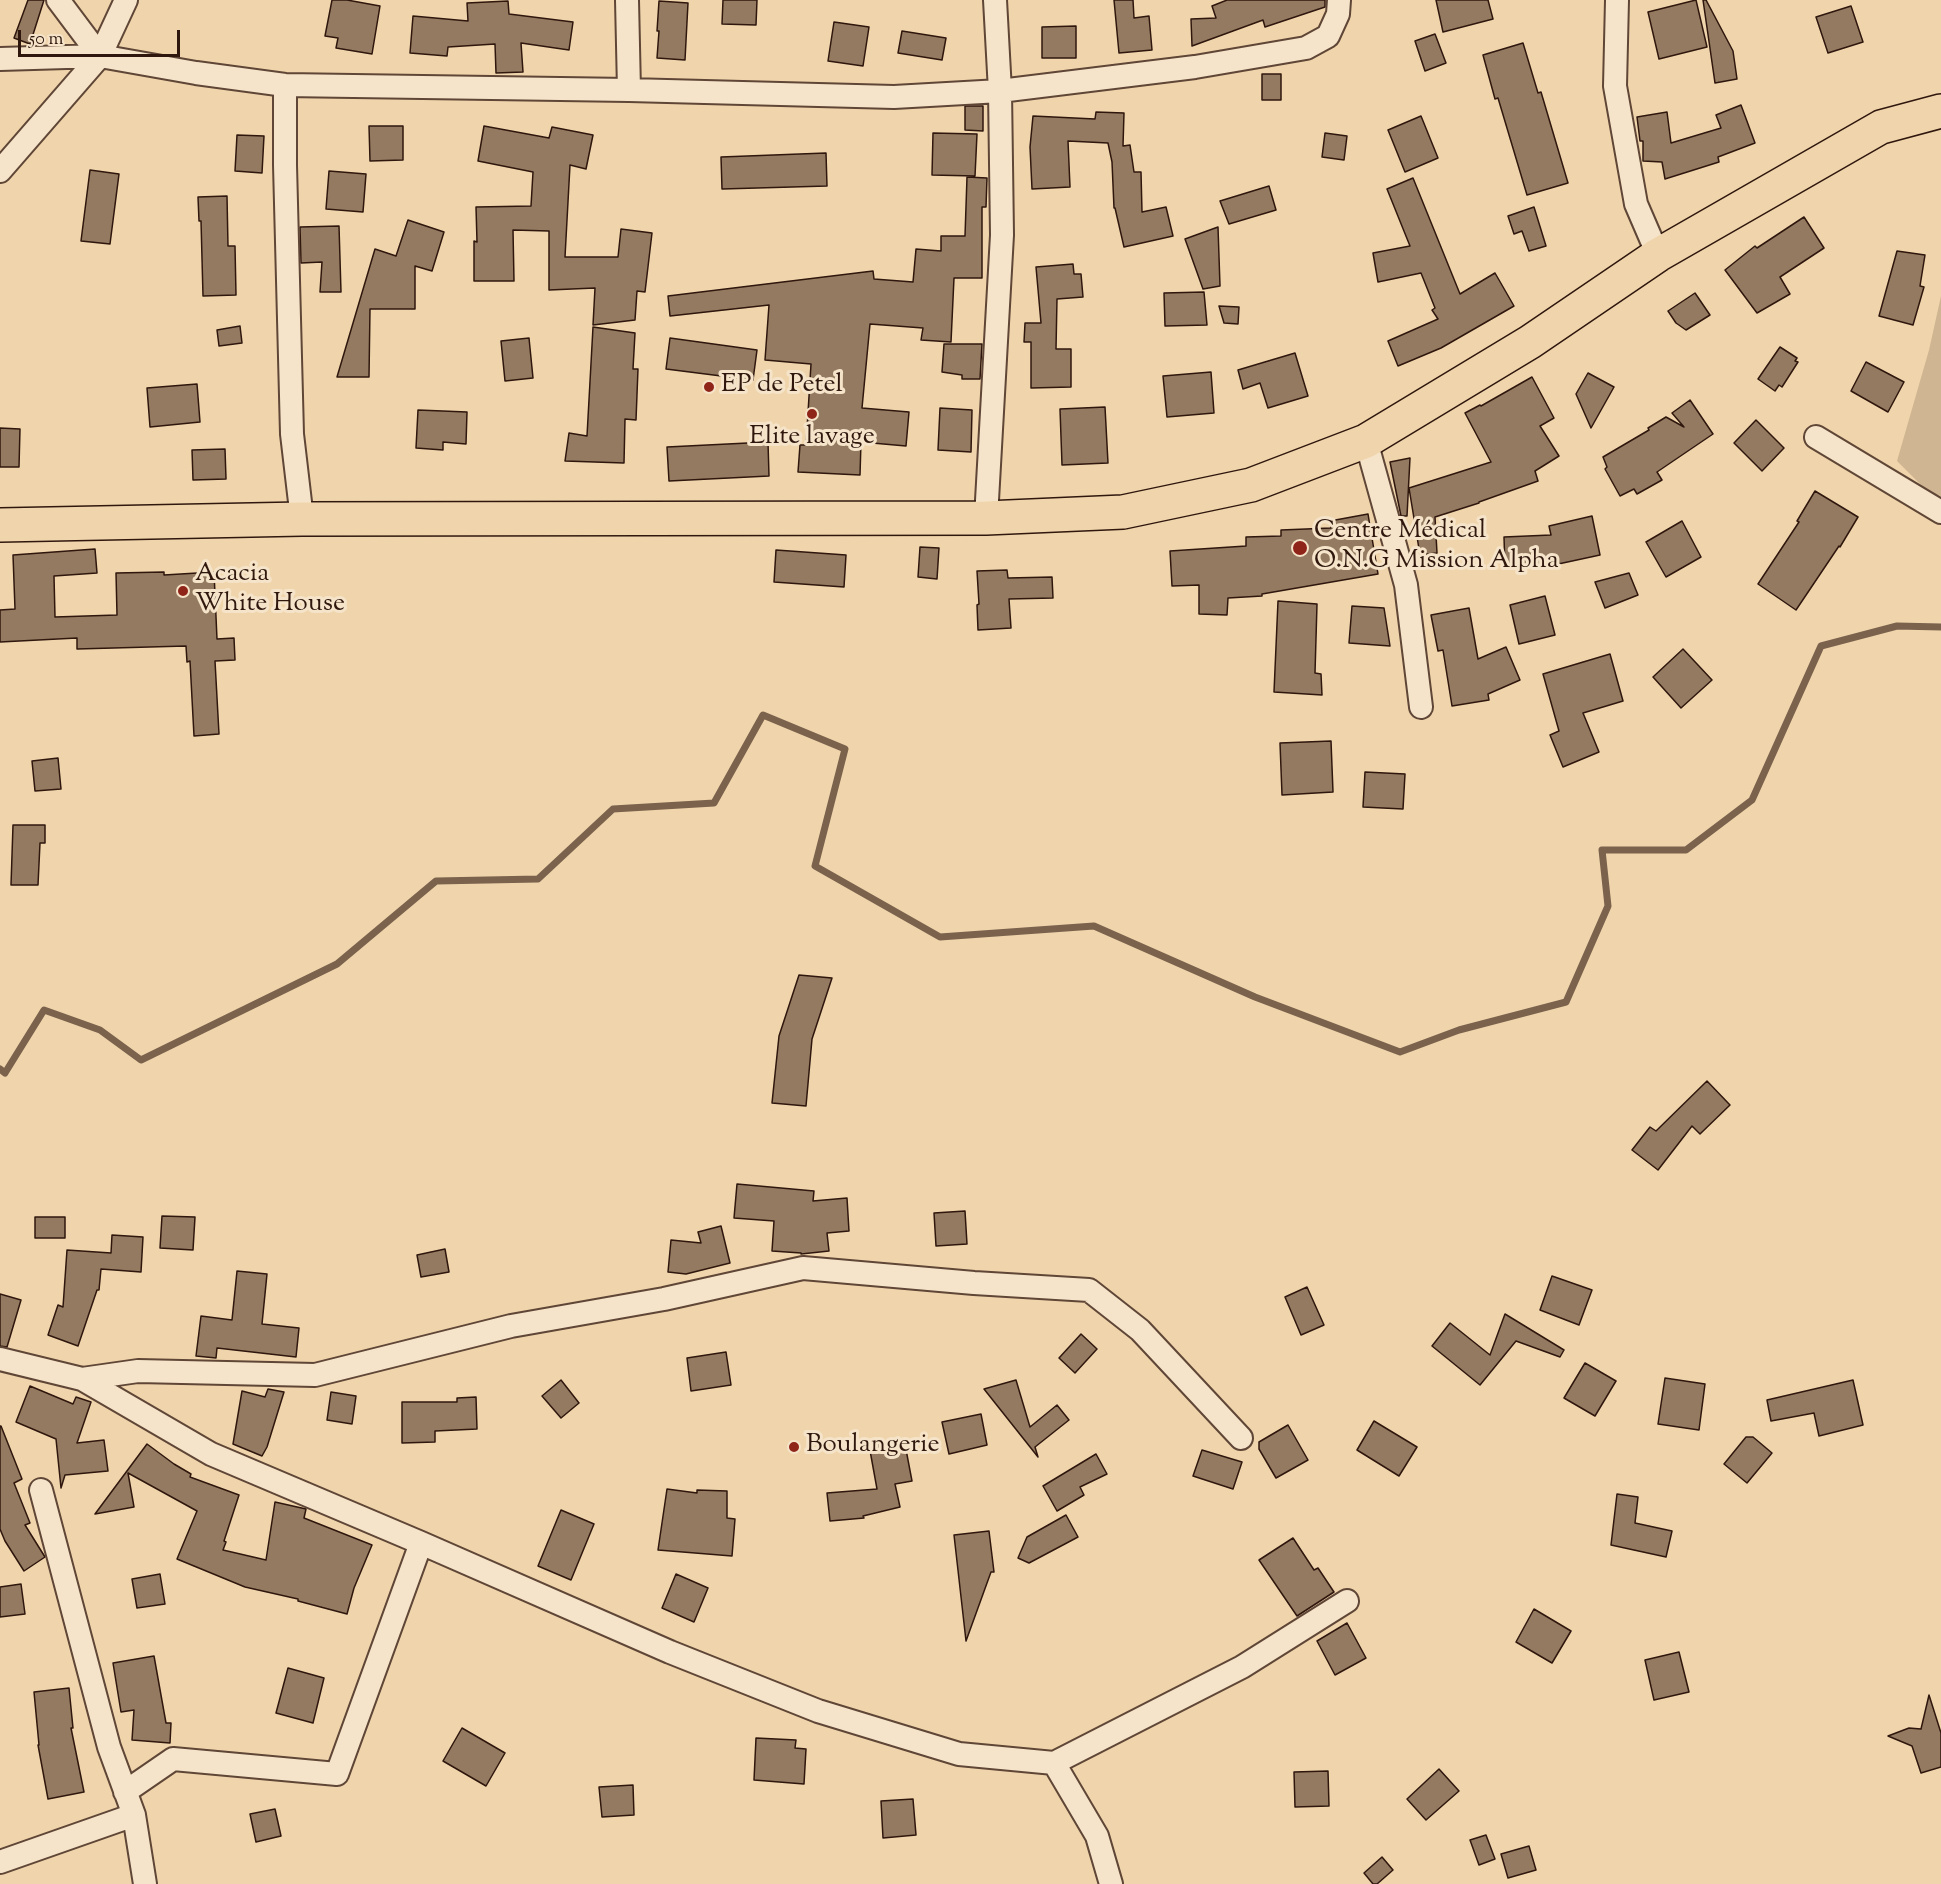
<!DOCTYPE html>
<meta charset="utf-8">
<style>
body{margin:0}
#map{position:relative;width:1941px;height:1884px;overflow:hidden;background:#f0d5ac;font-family:"Sorts Mill Goudy",serif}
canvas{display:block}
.scale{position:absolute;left:18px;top:30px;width:162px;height:27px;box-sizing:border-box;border:3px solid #2f170e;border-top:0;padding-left:8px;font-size:18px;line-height:21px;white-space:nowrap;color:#2f170e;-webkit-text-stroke:4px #f5e4c9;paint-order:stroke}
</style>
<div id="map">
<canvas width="1941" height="1884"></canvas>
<div class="scale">50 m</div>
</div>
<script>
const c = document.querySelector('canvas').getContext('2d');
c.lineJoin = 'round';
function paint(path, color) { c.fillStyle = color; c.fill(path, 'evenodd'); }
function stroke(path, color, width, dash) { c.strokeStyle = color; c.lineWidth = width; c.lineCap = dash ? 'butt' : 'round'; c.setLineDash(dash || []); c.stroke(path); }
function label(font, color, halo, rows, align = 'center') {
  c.font = font + ' "Sorts Mill Goudy",serif'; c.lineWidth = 6; c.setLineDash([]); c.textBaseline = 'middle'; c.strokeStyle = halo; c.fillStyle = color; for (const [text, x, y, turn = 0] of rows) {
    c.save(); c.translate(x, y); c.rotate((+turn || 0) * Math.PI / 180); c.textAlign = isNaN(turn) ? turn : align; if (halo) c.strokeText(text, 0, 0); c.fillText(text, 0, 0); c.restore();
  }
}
const green = new Path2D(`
 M1941,296V496L1929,493L1897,461L1929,350Z`);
const stream = new Path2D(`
 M0,1069L5,1073L44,1010L100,1030L141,1060L337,964L436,881L538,879L613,809L714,803L763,715L845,749L815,866L940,937L1094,926L1255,997L1400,1052L1459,1030L1566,1002L1608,906L1602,850H1686L1752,800L1821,646L1897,626L1941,627`);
const building = new Path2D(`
 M28,0H44L30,44L14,38Z
 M332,0H347L380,6L372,54L336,48L338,38L325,36Z
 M723,0H757L756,25L722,24Z
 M1114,0H1133L1134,18L1149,16L1152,50L1119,53Z
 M1227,0H1325V7L1265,27L1263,20L1192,46L1191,19L1216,18L1212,6Z
 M1436,0H1488L1493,19L1443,32Z
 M1696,0L1707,47L1659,59L1648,12Z
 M1703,0H1706L1733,51L1737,79L1715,83Z
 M508,1L509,14L573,22L569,50L521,43L523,72L496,73L495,44L448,47L447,56L410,53L413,16L468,21L467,3Z
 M659,1L688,3L685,60L657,58L659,31H657Z
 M1851,6L1863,42L1828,53L1816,17Z
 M834,22L869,27L863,66L828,61Z
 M1076,26V58H1042V27Z
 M902,31L946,38L942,60L898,53Z
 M1435,34L1446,63L1425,71L1415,41Z
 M1523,43L1538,93L1541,92L1568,183L1527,195L1498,98L1495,99L1483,55Z
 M1262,74H1281V100H1262Z
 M1741,105L1755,143L1718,157L1719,162L1665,179L1662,162L1643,161V141H1640L1637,117L1667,112L1671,143L1721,128L1716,115Z
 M965,106H983V131L965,130Z
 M1096,112L1124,113L1123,146L1130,145L1134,172H1141L1142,212L1166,207L1173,236L1124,247L1115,208H1114L1112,162L1108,143L1068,141L1070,187L1032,189L1030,147L1033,116L1095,119Z
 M1421,116L1438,158L1405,172L1388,130Z
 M369,126H403V160L370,161Z
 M484,126L549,138L552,127L593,135L586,169L570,165L565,257H618L621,229L652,233L645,292L637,291L635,320L593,325L595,288L549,290V231L513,230L514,281H474V241L477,242L476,207L531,206L533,172L478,161Z
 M933,133L977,134L975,176L932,175Z
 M1325,133L1347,136L1344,160L1322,157Z
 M237,135L264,136L262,173L235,171Z
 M826,153L827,186L722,189L721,157Z
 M90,170L119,174L110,244L81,241Z
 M329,171L366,174L363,212L326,209Z
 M967,177L987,178L986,207H982V278H954L951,342L921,340L923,328L870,324L862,408L909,412L906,446L861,442L860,475L798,472L800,445H806L811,364L765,360L769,305L670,316L668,296L873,271L874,279L913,282L916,249L941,251V236H965Z
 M1413,178L1460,294L1495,273L1514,306L1441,348L1398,366L1388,341L1438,319L1432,310L1435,308L1421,273L1378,282L1373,253L1410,246L1387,189Z
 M1269,186L1276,210L1229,224L1220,201Z
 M227,196L228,246H235L236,295L203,296L201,221H199L198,197Z
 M1534,207L1546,246L1529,251L1522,231L1514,234L1508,216Z
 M1804,217L1824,248L1780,277L1790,294L1757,313L1725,270L1755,246L1757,248Z
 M408,220L444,232L432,271L415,266V309H370L369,377H337L375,249L396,256Z
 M339,226L341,292H320L322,262L301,263L300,227Z
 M1218,227L1220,286L1203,289L1185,239Z
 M1897,251L1925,255L1920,286L1924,287L1913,325L1879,316Z
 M1073,264L1074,274H1081L1083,297L1057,299L1056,349H1071V387L1031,388V342H1024L1025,323H1041L1036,267Z
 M1204,292L1207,325L1165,326L1164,293Z
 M1695,293L1710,315L1686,330L1676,323L1668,311Z
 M1219,306L1239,307L1238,324L1224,323Z
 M240,326L242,343L219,346L217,330Z
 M593,327L635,333L633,369H638L636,420L625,419L624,463L565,461L569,433L587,436Z
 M529,338L533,378L505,381L501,341Z
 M670,338L757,350L753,380L666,369Z
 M944,344H982L980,379H962V375L942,372Z
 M1780,347L1797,358L1795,361L1798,362L1782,387L1779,385L1775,391L1758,379Z
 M1295,353L1308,396L1268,408L1260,383L1243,389L1238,370Z
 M1866,362L1904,382L1888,412L1851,391Z
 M1211,372L1214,413L1167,417L1163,376Z
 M1588,373L1614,387L1591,428L1576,394Z
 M1532,377L1554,418L1540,426L1559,456L1535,471L1538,481L1479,502V503L1435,517L1437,553L1420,555L1409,488L1491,462L1465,413L1480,405L1481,406Z
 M197,384L200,422L150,427L147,388Z
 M1690,400L1713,434L1657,472L1662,480L1637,494L1634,489L1620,496L1605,469L1607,467L1603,457L1649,430L1648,428L1666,417L1684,427L1672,413Z
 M1105,407L1108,463L1062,465L1060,409Z
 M940,408L972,410L971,452L938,450Z
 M418,410L467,412L466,444L443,442V450L416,448Z
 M1756,420L1784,448L1762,471L1734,443Z
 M0,428L20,429L19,467H0Z
 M768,442L769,476L669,481L667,447Z
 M225,449L226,479L193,480L192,450Z
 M1410,458L1407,516H1401L1390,462Z
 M1815,491L1858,517L1840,547L1839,546L1796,610L1758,584L1799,522L1797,521Z
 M1368,514L1378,574L1262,594V596L1228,598L1227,615L1199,614V585L1172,586L1170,551L1246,546V537L1281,536V530L1331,528L1330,521Z
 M1592,516L1600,555L1549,566L1505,568L1504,537L1551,535L1549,526Z
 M1682,521L1701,557L1666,577L1646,542Z
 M920,547L939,548L937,579L918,577Z
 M95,549L97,573L54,576L55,617L117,615L116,573L164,572V575L214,572L217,639L234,638L235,660L215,661L219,734L194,736L190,661L187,662L186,646L77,649V638L0,642V610L15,609L13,555Z
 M776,550L846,555L844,587L774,582Z
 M1007,570L1008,578L1052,577L1053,598L1009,599L1011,628L978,630L977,605L979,604L977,571Z
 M1629,573L1638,595L1605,608L1595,582Z
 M1545,596L1555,635L1519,644L1510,605Z
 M1278,601L1317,604L1315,673L1321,674L1322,695L1274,692Z
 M1352,606L1384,608L1390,646L1349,643Z
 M1469,608L1478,659L1506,647L1520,680L1488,694L1489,700L1452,706L1443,650L1438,651L1431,615Z
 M1683,649L1712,680L1681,708L1653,677Z
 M1610,654L1623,701L1583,713L1599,752L1563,767L1550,735L1559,731L1543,674Z
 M1331,741L1333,792L1282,795L1280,743Z
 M58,758L61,789L35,791L32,761Z
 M1365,772L1405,774L1403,809L1363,807Z
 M13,825H45V843H40L38,885H11Z
 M799,975L832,978L812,1039L806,1106L772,1103L779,1036Z
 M1707,1081L1730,1105L1700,1134L1692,1126L1658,1170L1632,1150L1650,1127L1656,1131Z
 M737,1184L814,1191L813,1201L847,1198L849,1231L827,1233L829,1251L801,1254V1253L772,1251L774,1221L734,1218Z
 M965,1211L967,1244L936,1246L934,1213Z
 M162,1216L195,1217L193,1250L160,1248Z
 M35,1217H65V1238H35Z
 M721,1226L730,1263L686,1274L668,1272L671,1240L701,1243L698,1232Z
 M112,1235L143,1237L141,1272L101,1269L99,1290H97L78,1346L48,1335L58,1305L63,1307L67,1250L111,1253Z
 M445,1249L449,1272L421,1277L417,1255Z
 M237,1271L267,1274L262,1324L299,1328L296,1357L217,1348L216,1358L196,1356L201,1316L232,1320Z
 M1552,1276L1592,1290L1579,1325L1540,1310Z
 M1307,1287L1324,1325L1301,1335L1285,1297Z
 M0,1294L21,1300L7,1347L0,1346Z
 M1505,1314L1564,1350L1560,1357L1516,1341L1480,1385L1432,1346L1450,1323L1490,1355Z
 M1081,1334L1097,1349L1075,1373L1059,1358Z
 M726,1352L731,1385L691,1391L687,1358Z
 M1585,1363L1616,1381L1595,1416L1564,1398Z
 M1665,1378L1705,1384L1699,1430L1658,1424Z
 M561,1380L579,1403L561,1418L542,1396Z
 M1016,1380L1030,1427L1057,1405L1069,1420L1035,1447L1038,1457L984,1389Z
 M1853,1380L1863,1425L1819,1436L1814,1413L1771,1421L1767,1400Z
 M30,1386L73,1404L76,1397L91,1402L77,1443L104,1440L108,1471L65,1475L61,1488L56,1439L16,1422Z
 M268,1389L284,1392L267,1447L262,1456L233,1444L242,1391L265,1397Z
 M331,1392L356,1396L352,1424L327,1420Z
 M476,1397L477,1429L435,1431V1442L402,1443V1402H457V1398Z
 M981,1414L987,1445L949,1454L942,1422Z
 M1374,1421L1417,1447L1399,1476L1357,1450Z
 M1288,1425L1308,1460L1276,1478L1259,1449V1442Z
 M0,1426H1L22,1479L14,1483L30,1523L25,1525L45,1557L24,1571L5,1541L0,1529Z
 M1746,1437H1753L1772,1453L1747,1483L1724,1464Z
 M904,1439L912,1481L895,1484L900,1507L863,1516L864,1518L830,1521L827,1493L877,1489L869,1445Z
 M147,1444L174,1464L191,1474L190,1477L239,1495L224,1541L226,1542L223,1550L266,1560L275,1502L306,1509L304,1518L372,1545L354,1588L347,1614L298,1601V1599L245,1587L177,1559L197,1511L128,1473L134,1507L95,1514Z
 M1202,1450L1242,1462L1233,1489L1193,1476Z
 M1096,1454L1107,1474L1080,1487L1084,1495L1057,1511L1043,1486Z
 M667,1489L697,1493V1490L727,1491V1518L735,1519L732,1556L658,1550Z
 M1617,1494L1638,1497L1635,1523L1672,1531L1666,1557L1611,1545Z
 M561,1510L594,1524L571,1580L538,1566Z
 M1066,1515L1078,1537L1029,1563L1018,1558L1027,1537Z
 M989,1531L994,1572H991L966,1641L954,1535Z
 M1293,1538L1314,1570L1318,1568L1334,1592L1297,1616L1259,1560Z
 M160,1574L165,1604L137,1608L132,1579Z
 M676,1574L708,1588L694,1622L662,1608Z
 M21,1584L25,1614L0,1617V1587Z
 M1534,1609L1571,1631L1552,1663L1516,1642Z
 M1347,1623L1366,1658L1335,1675L1317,1641Z
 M1679,1652L1689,1692L1654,1700L1645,1660Z
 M154,1656L166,1723H171L170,1743L132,1740L134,1710L121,1712L113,1663Z
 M288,1668L324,1678L313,1723L276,1713Z
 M69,1688L73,1728H71L84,1792L48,1799L38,1745H39L34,1692Z
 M1929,1695L1941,1733V1767L1921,1773L1912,1746L1888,1736L1909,1728L1921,1729Z
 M462,1728L505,1753L486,1786L443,1761Z
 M756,1738L796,1740L795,1748L806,1749L804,1784L754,1780Z
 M1439,1769L1459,1791L1426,1820L1407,1799Z
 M1328,1771L1329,1806L1295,1807L1294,1772Z
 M633,1785L634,1815L602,1817L599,1787Z
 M913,1799L916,1835L883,1838L881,1801Z
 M275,1809L281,1836L256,1842L250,1814Z
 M1486,1835L1495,1859L1479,1865L1470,1840Z
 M1529,1846L1536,1870L1508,1878L1501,1854Z
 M1382,1857L1393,1870L1377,1884H1373L1364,1873Z`);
const street = new Path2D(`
 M58,0L100,56
 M627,0L629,90
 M1617,0L1615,86L1636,204L1658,255
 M0,59L100,56L196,73L285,85L629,90L894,97L1000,91L1195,67L1306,48L1328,36L1338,14L1339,0
 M285,85V165L292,434L302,519
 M0,171L100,56L126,0
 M1816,437L1941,512
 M1366,441L1406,585L1421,707
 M986,518L1002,235L1000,91L995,0
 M0,1359L82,1379L211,1454L421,1543L670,1652L818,1711L959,1754L1054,1763L1242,1667L1347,1601
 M82,1379L138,1371L315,1375L511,1326L664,1299L803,1268L974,1283L1089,1290L1140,1330L1241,1438
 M41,1490L109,1747L134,1815L145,1884
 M1054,1763L1097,1836L1111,1884
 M125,1792L173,1759L337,1774L421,1543
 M0,1862L134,1815`);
const highway = new Path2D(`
 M0,525L302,519L986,518L1123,512L1251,485L1366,441L1530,342L1658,255L1881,127L1941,111`);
const markers = [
 [709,387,6,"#8f2418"],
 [812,414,6,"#8f2418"],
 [1300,548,8,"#8f2418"],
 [183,591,6,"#8f2418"],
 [794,1447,6,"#8f2418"]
];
const poiNames = [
 ["EP de Petel",721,387],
 ["Elite lavage",812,439,"center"],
 ["Centre Médical",1314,533],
 ["O.N.G Mission Alpha",1314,563],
 ["Acacia",195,576],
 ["White House",195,606],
 ["Boulangerie",806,1447]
];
paint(green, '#cfb591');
stroke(stream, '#7b624c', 7);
paint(building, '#937a60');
stroke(building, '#2f170e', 1.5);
stroke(street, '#5f4636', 26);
stroke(highway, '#2f170e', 36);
stroke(street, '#f5e4c9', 22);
stroke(highway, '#f0d5ac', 33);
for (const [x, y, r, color] of markers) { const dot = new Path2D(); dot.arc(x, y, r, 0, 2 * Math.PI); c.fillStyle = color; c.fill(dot); stroke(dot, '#f5e4c9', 2); }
label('26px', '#2f170e', '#f5e4c9', poiNames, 'left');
</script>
